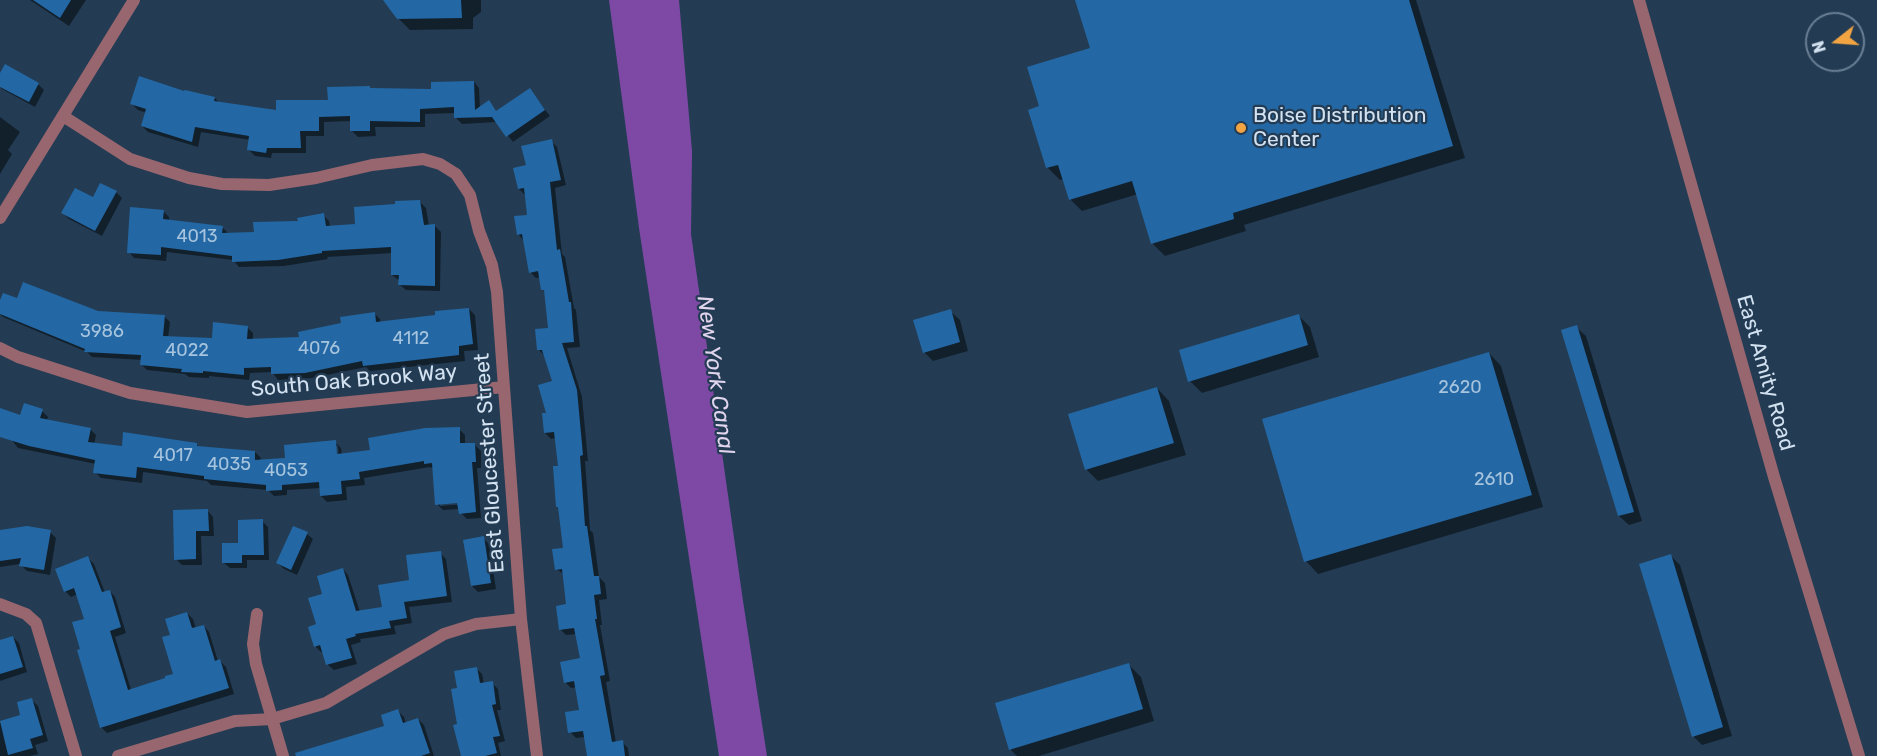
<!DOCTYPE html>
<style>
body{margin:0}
#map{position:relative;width:1877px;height:756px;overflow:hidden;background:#233c54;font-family:Rubik,sans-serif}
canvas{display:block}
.north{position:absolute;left:1805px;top:12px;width:60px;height:60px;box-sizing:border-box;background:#233c54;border:2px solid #697e93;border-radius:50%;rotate:253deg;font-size:16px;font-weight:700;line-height:24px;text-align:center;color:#d3e2f1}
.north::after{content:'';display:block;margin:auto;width:21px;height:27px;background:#f3a442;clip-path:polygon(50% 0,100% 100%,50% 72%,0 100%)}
</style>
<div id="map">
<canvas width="1877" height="756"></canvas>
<div class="north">N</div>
</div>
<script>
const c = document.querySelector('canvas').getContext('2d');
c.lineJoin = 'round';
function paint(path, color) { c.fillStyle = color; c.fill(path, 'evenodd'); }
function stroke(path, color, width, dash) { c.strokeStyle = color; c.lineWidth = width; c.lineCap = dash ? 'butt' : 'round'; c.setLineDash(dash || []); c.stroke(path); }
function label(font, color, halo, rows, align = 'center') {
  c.font = font + ' Rubik,sans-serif'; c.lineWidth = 4.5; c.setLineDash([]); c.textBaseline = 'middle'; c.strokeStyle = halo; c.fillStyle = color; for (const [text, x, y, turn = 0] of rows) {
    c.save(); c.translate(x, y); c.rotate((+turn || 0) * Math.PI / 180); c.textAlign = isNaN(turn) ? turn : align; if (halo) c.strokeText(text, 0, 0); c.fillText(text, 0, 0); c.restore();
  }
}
const water = new Path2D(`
 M609,0H679L692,151L691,234L743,601L767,756H719L639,228Z`);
const shadow = new Path2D(`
 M30,0H86L69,26Z
 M385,0H481V12L473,18V29L410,30L398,18Z
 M1077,0H1416L1465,158L1244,225L1246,231L1165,256L1153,244L1138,194L1082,211L1070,199L1064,179L1060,180L1048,168L1030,111L1041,107L1092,49Z
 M0,76L38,84L44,90L35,107L2,89L0,87Z
 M474,82L479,88L480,109L489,102L497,112L529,90L550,116L513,142L497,122L462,124L456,118V113L425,114V127H375L376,136L358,137L352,131V121L324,122V136H306V153H272L271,158L255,156L249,150L250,140L201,132L198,147L148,132L142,126L147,113L138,110L132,104L186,93L215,98L220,104L278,111L329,102L371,89L433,90Z
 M0,117L20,132L8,150L12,154L0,174Z
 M551,141L557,147L566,185L555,188L562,254L565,257L574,308L576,310L580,347L567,348L582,397L588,461H585L590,530L593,533L599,577L605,583L607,599L599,600L602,625H600L610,681L606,682L616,743L622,742L628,748L629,756H588L585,737L576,738L570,732L581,711L577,687L571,688L565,682L582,659L577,634L566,635L560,629L568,606L564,574L556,569L564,549L559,467L557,438L551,439L545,433L553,382L545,356L539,350L549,329L546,293L543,290L541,277L536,278L530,272L524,241L518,234L528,217L525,195L519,189L527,166Z
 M116,192L122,198L102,236L69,219L63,213L93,200Z
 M420,202L426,208L429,226H435L441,232L440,291L406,290L400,285V281L392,275L393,253L327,257L328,259L284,266L239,267L233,260L167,252L166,261L134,258L129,252L163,211L169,217V221L222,227L228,233L255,234L323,215L329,221L330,227L357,225Z
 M18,300L98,313L164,316L170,322L168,338L213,340L247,327L253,333V340L301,338L374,313L380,319L381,323L437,317L469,309L475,315L478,350L464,351L465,361L370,371L366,367L312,378L278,380L272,372L250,373L249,380L209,376V378L189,377L185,374L147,370L141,364L142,360L92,357L87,352L3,317L0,314V304Z
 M950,311L960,320L968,351L933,361L924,352Z
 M1298,315L1310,327L1319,357L1202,393L1190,381Z
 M1576,327L1586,336L1642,521L1629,525L1619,516Z
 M1489,353L1501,366L1543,507L1318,574L1306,561Z
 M1157,388L1169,401L1186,455L1098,481L1086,469Z
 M0,410L20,417L42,411L48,417L47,420L90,429L96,435L94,445L123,448L196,444L200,448L255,452L261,458L260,461L286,459L335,442L341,448L342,455L372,452L459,429L465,435V445H475L481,451V468H477L481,518L467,519L461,513L460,509L443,510L437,504L434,469L430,467L364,478L365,485L346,487L347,500L327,502L321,496V488L287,490V495L274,496L268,490L211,485L207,481L143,472L142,483L101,478L95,472L96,464L18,448L0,425ZM335,446H338L339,461H336ZM464,501L465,504L440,506V503Z
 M208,511L213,517L214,536H201L202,565H182L176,559Z
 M262,521L268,527L269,560H247V568H230L224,563Z
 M0,531L50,532L56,538L50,575L27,571L20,564L0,567Z
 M307,534L313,539L297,575L284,569L278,563Z
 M483,538L489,544L496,589L478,592L472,586Z
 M440,553L446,559L452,602L409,607L412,623L394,626L396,634L360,639L361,642L351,645L357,664L334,670L328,665L324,651L321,652L315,646L324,595L343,569L348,575L360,612L384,608Z
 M1671,556L1680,565L1732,736L1702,745L1693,736Z
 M88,558L94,564L105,593L110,591L115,597L126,633L115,637L131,690L175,675L172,636L187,613L193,619L196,629L204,626L209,632L218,661H220L226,667L234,694L107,733L101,727L82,650L86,620L78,594L71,597L65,591Z
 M13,637L19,643L27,672L0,681V641Z
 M1129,665L1141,677L1154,721L1039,756H1017L1010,749Z
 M476,668L482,674L484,684L492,683L498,689L501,710H497L505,741L498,743L501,756H462L459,725V690Z
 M32,700L38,706L48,741L35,745L38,754L30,756H0V723L22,717Z
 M398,711L404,717L406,723L418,719L424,725L434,756H321L386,727Z`);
const building = new Path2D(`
 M33,0H71L60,18Z
 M383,0H461L462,18L397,19Z
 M1075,0H1409L1453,146L1233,213L1234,219L1151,244L1132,181L1069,200L1058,165L1046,168L1028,110L1039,106L1027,67L1090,48Z
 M5,64L39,83L29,102L0,87V73Z
 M139,76L184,91L185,90L215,97L214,101L276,110V100H328L327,87L370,86V88L431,89V82L474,81L475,110L489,100L496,111L530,88L545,110L506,137L492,117L454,118V107L420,109V122L370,121V131H350V116L319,117V131H300L301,148H267L266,153L247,150L249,136L195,127L192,142L141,126L146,109L130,104Z
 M552,139L561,180L550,182L557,250L560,249L569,302H571L574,342L562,343L577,390L583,455L580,456L585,526H587L594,576H599L601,594L594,595L597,619H595L605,675L600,676L612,742L623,740L625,756H587L583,731L568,733L565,712L579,710L574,681L564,683L560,662L580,658L574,628L559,630L556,606L566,604L562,569L555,570L552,549L563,548L558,507H556L553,466H558L554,432L544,433L542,413H546L538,385L552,381L542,350H537L535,329L548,328L544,290H541L538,271L529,273L522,234L517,235L514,216L527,215L524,188L518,189L513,168L526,165L521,146Z
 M100,183L117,191L95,231L61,213L75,188L93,197Z
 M420,200L424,225L435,224V286L398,285L399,275H391V247L322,251V253L278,260L232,262V256L161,247V255L127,253L130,207L164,210L163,219L223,226L222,233L254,232L253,222L298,221L297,218L324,213L326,226L355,224L354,207L395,204V201Z
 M23,282L98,311L165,315L163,336L212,338L213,322L248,326L247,339L299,337L298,332L341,323L340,317L375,312L376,322L435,315V311L469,308L473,344L459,346V355L363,366L362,361L305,373L271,374V367L244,368V375L203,371V373L181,372L182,369L140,365L141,355L84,352L85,349L0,314V300L3,293L17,298Z
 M951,309L960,342L923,353L913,320Z
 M1299,314L1308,345L1188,382L1179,350Z
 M1577,325L1634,512L1618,516L1561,330Z
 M1489,352L1532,495L1304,562L1262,419Z
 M1157,387L1174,443L1085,470L1068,414Z
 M24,403L43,409L40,418L91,428L88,442L122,446L123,432L197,443V446L255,451V460L285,458L284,445L336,440L337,454L370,450L368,438L425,428L460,427V443H475L476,462H472L476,512L459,514L457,503L435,505L432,463L424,464V461L359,472L360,479L341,481L342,494L320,496L319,482L282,485V490L266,491V485L204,479V476L137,467L136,478L93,473L95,460L29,446L0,437V408L20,415Z
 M208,509L209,531H196V559L174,560L173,510Z
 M263,519L264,555H242V563H222V543H238V520Z
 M27,526L51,530L44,570L19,566L21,558L0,561V530Z
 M293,526L308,532L291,570L276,563Z
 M484,536L491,583L471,586L463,540Z
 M441,551L447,596L404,602L407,618L389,621L391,628L355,634L356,636L346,639L352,658L326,665L320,645L314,647L308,627L316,624L308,598L322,594L317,576L343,568L356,611L382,607L378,585L409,580L406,555Z
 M1671,554L1723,727L1692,737L1639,564Z
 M88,556L102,592L110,590L121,627L110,631L128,690L165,678V676L173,674L162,637L170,635L165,619L187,612L192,628L204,625L215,661L220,659L229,688L100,728L77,650L80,649L72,622L84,619L74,588L64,592L55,569Z
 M13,636L23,667L0,674V640Z
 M1129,663L1143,709L1009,750L995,703Z
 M477,667L480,683L493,681L496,704L492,705L500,736L493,737L497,753L485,756H461L453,725L457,724L451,689L457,688L454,671Z
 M32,698L43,735L30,739L33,748L8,755L0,721L20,715L17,702Z
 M398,709L403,723L418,718L430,753L421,756H296L295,753L384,726L381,715Z`);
const minor = new Path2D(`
 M63,116L130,159L189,178L222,184L269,185L316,178L372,165L423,159L440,164L456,174L470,195L479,231L492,265L497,292L521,619L537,756
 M0,348L18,357L130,393L247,412L504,387
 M0,604L26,614L36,623L76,756
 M257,614L253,644L256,664L283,756
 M118,756L235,721L272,719L326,703L444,634L476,624L521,619`);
const tertiary = new Path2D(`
 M1639,0L1774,477L1859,756
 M0,218L134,0`);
const markers = [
 [1241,128,6,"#f3a442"]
];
const numberNames = [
 ["4013",197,237],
 ["3986",102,332],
 ["4112",411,339],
 ["4076",319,349],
 ["4022",187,351],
 ["2620",1460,388],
 ["4017",173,456],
 ["4035",229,465],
 ["4053",286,471],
 ["2610",1494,480]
];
const poiNames = [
 ["Boise Distribution",1253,116],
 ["Center",1253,140]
];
const streetNames = [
 ["East Amity Road",1765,373,74],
 ["South Oak Brook Way",354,381,-5],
 ["East Gloucester Street",490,463,-94]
];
const waterNames = [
 ["New York Canal",715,375,82]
];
paint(water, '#7d49a4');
paint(shadow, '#0007');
paint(building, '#2368a4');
stroke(minor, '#98666e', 12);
stroke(tertiary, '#98666e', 12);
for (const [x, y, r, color] of markers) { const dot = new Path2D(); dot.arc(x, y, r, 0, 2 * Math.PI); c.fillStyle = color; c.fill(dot); stroke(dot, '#233c54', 2); }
label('18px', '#a7c4de', null, numberNames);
label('21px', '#d3e2f1', '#233c54', poiNames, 'left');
label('21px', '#d3e2f1', '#233c54', streetNames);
label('italic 22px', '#e2d6ee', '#233c54', waterNames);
</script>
